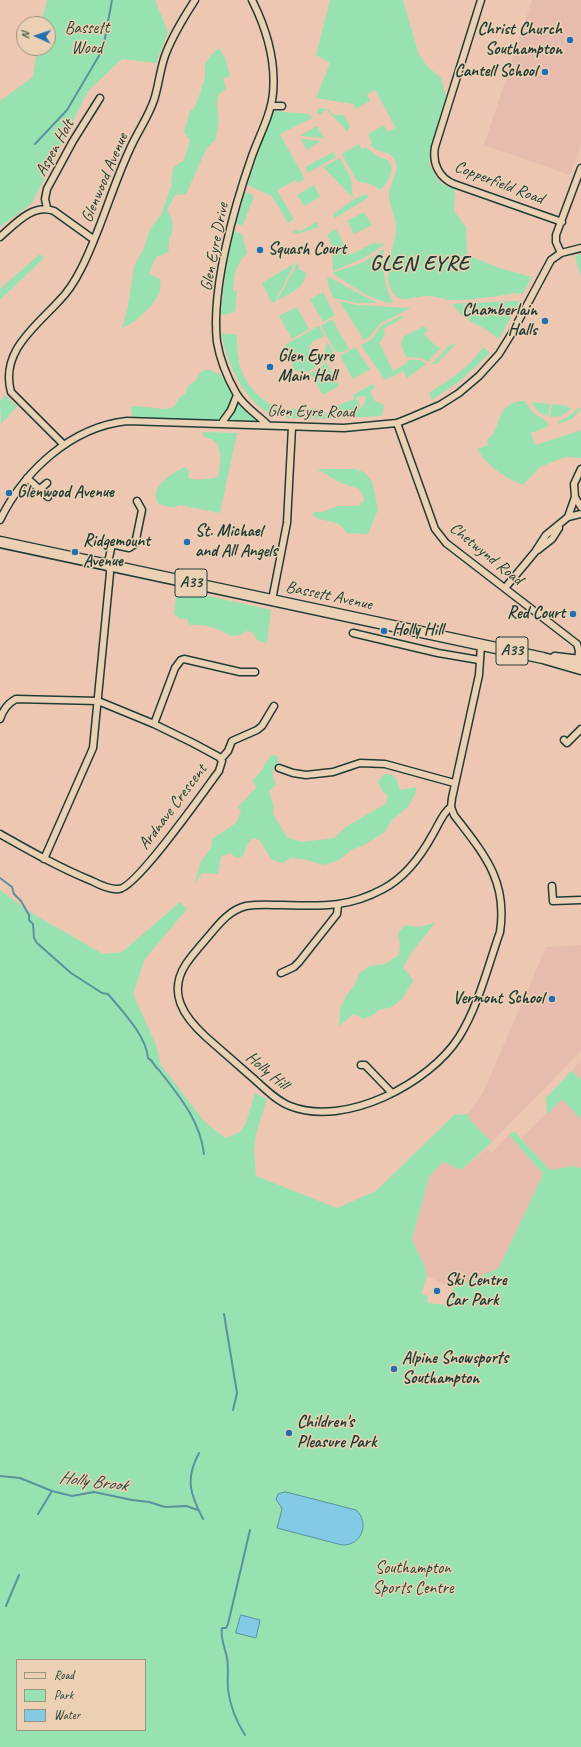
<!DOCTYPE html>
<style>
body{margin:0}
#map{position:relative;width:581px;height:1747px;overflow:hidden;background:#edc7b2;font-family:Caveat,sans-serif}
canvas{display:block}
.legend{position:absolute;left:16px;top:1659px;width:130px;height:72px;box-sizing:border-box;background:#ecd0b3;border:1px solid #9a9580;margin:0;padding:5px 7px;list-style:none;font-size:12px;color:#1f3d34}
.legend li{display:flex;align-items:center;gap:8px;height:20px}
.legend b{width:20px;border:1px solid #9a9580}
.north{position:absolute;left:16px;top:16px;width:40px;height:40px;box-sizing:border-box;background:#ecd0b3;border:1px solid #9a9580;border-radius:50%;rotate:273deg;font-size:11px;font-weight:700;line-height:16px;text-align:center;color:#1f3d34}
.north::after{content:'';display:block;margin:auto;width:14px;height:18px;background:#1f6fb2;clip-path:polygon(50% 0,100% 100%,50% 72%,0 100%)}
</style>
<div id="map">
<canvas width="581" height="1747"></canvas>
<ul class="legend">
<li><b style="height:5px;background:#ecd0b3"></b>Road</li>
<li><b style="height:11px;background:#98e2b1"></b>Park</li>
<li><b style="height:11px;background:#83cae4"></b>Water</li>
</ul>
<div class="north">N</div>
</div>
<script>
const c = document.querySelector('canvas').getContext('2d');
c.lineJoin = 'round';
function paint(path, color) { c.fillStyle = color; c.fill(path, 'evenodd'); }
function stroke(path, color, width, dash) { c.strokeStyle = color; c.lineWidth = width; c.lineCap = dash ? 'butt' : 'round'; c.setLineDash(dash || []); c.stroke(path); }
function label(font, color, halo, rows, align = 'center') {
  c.font = font + ' Caveat,sans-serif'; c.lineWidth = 3; c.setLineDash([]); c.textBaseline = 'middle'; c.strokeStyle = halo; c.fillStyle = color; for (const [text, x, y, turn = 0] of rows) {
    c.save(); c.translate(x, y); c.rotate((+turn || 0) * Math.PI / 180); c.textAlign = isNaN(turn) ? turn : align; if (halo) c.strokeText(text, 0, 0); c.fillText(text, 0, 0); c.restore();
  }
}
const built = new Path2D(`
 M532,0H581V144L570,175L484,145Z
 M581,945V1051L492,1142L470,1120L468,1114L484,1091L546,947Z
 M581,1061V1079L571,1071Z
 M581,1080V1189L550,1170L521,1138Z
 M509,1135L543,1174L499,1268L453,1288L427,1276L425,1267L412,1239L429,1177L443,1162L461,1170L487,1148L492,1153Z`);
const green = new Path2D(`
 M47,0H155L168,32L156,63L122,59L88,91L32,203L0,227V101L33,77L37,48H48V24H41Z
 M330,0H403L419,55L428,67L441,78L446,96L430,150L429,164L437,179L442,184L455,190L454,211L466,227L467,255L502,269L532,277L523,294L517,293C496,296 470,301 450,300C443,299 436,296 429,296C416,295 398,307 391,289C382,267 396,248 396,227C396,216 389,207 389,195C389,182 400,174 395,160C390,150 376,153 370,144L372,143L368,134L384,125L387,132L396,128L375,90L367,94L370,101L356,109L353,104L316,98L330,63L316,55Z
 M219,48L226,60L230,77L223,78L226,89L218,95L217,104L219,121L216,139L207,148L186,194L175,195L167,210C180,229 167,232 169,252L156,257L149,274L160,279C160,283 161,288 160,292C154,305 135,324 122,328L128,307L134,266L144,248L150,229L161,215L171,187L173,168L184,160L190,141L184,132L190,111L195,107L200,93L205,77V64L212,54Z
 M319,108L328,109L334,115H344L350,127L347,131L326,109L320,115L316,112Z
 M275,111L309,114L312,118L280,134L305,179L298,183L296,180L277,190L294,219L288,223L272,196L247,185L271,118Z
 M317,126L324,138L300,136Z
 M301,139L321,141L307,150Z
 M359,144L362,149L366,147L377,156L388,160C396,171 388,181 381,190L370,184L357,181L342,154Z
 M333,152L336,157L308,173L305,167Z
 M340,158L351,178L353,198L323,167Z
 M314,185L320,197L304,206L297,195Z
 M245,192L253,195V199L243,225L236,224Z
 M367,194L369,197L365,200L335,218L333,214L356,198Z
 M364,212L372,225L354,234L347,221Z
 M316,222L319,227L297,234L292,232L297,229L299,232Z
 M336,229L350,255L375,242L378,245L383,243L384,245L364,258L333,271L332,248L327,234Z
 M234,231L242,234L247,253C234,268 235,271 233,291H237L235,311L230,314L221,315L226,266Z
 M384,249C383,268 384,286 393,303C370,301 351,285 332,273L364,262Z
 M40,254L44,258L0,300V289Z
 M581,254V277L575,256Z
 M298,262L299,269L306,273C306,288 288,294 277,301Z
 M295,263L275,302L272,303L262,283Z
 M327,276L377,303H358L333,298L328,285Z
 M323,292L335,315L323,322L310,299Z
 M339,301L357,305L411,308L381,323L369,337L364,340Z
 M514,301H520L499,339C494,336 489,331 483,328C472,321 458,321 473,303Z
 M469,303L466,307L463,317L452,304Z
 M297,307L309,329L292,339L279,316Z
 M401,316L403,318L383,329L385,334L382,340L379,342L393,371L407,363L408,360H420L426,364L407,378L403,371L385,380L361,345L371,340L382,325Z
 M332,319L349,349L340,353L339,351L336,352L321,326Z
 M319,326L325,336L314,341L311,344L309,350L310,353C318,355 327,357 326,344L328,343L336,356L301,375L299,371L296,372L285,351L287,349L285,345Z
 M424,326L428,330L424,334L438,348L442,346L428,362L422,358L406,357L401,345L403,337Z
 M222,333L237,335C236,371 247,392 278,409L277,417C247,407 225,362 222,333Z
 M455,343L456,344L436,364H432L450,344L452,346Z
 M355,347L370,369L353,379L340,356Z
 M483,347L490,353L460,381L432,400L429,393C449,380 470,367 483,347Z
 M327,363L339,386L323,395L310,373Z
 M204,370H210L221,375L258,423L132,417L131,407L134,406L165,409L174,407L179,398L185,394L188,386L196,380L200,372Z
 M372,384L375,388L370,391L375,401L384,405L382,416L328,419L286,418L287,409L314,408L329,414L339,405L354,399L353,395ZM361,396H365L366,399L361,409L358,401L355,399Z
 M5,395L17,407L1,424L0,401Z
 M519,401H525L533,413L546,421L549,426L531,433L535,445L579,431L581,429V458L565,457L540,467L523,485C504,477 488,467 477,449L488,445L487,440C504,427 492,409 519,401Z
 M533,402L550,404L548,416L540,413L532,404Z
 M552,404L567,406L571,409L561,416L550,417Z
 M579,407L581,409L572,419L558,424L559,421L571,415Z
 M203,432L237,433L220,513L179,505L174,508L159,504C147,488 172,473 185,467L189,470L188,478C198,481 208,479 218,477C220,468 223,448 215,442C213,439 207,438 203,436Z
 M317,469H355L364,472L372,481L378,510L368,534L347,533L339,524L316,518L312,514L316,512H323L338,506H358L364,501L363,495L359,489L339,482Z
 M177,589L271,610L267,644L257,640L253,633L246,631L241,635L230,636C218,627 203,624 189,625L187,619H180L174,614Z
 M277,755L279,761C271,772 271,772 276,785L269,791L274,807L273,814L287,837L301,842L319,840L334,838L347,826L387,803V794L382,791L378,782L384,774L393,775L397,780L400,790L416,787V792L408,807L392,820L385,832L364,845L353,849L339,860L324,865L302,859L291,858L283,863L272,860L259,840L253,838L247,845L243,856L237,858L230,853L221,856L218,874L202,873L195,883L200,863L211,848L212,839L236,823L241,812L238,807L256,788L253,780L261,771L270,756Z
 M0,890L30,912L103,954L122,952L180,902L187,909L145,959L133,994L156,1045L161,1065L204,1121L225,1138L240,1132L246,1123L255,1093L267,1099L256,1134L254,1151L256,1176L337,1208L376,1191L454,1115L468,1114L470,1120L492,1142L461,1170L443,1162L429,1177L412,1239L425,1267L427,1276L421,1294L428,1296L427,1303L446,1305L453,1288L499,1268L543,1174L509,1135L514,1131L550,1170L573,1166L581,1168V1747H0ZM17,1660H145V1730H17Z
 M435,923L411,953L403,968L409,974L413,981L402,999L392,1007L379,1010L373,1015L364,1019L353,1014L339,1026L340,1009L346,996L354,986L359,974L369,966L385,964L399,955L400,945L398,933L405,925L419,927Z
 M571,1071L581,1079V1119L562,1099L547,1114L546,1098Z`);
const water = new Path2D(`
 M286,1492L356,1510C370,1522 362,1546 342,1545L277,1528L282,1509L280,1505L276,1500L278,1494Z
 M241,1615L260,1620L256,1638L236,1633Z`);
const stream = new Path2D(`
 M35,144L67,110L103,49L112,0
 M0,878L12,887L14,894L21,901L29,915V920L33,924L34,938L37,943L71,973L102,993L108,994C122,1011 146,1035 148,1058C154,1061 154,1067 159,1070C179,1096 200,1120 204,1154
 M224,1314L237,1393L233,1410
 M199,1453C185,1479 190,1494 203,1519
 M0,1476L20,1478L52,1491L72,1496L94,1492L132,1500L149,1502L165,1507L186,1506L198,1510
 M38,1514L52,1491
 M6,1606L19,1575
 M245,1735C236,1721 230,1706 228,1689C227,1679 229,1668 227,1658C225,1647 220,1638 222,1628H226L228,1624L250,1530`);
const street = new Path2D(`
 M252,0C266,28 276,61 273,93C271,115 259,136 252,156C234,207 211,289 217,342C220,360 227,377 236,393C243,406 258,415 268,425
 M481,0L435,147C432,163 439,178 454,184L562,222
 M271,106H282
 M47,208L45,199L47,189L73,141L100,98
 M0,237C15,224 33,203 54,211L93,239
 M561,253L556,242V235L581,168
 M397,423L435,529L446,543L577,644L579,651L578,660
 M221,424L231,410L237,395
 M64,445L11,392C0,352 35,327 59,301C68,292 75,281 81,269C100,232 111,190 129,151C136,134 148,118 154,100C159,85 160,68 166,53C173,35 184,17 195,0
 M27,478L48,497
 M40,489L47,483
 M575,497L581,507
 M568,517L575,497L574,484L581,469
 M0,520C24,471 71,427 127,421L344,428L397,423L412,417L440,405L459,393L479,376L499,354L512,333L551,260L561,253L581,248
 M106,543L129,548L135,544L142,510L137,501
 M538,550L552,539L559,528
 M505,588L535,552L546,535L568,517L581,514
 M272,600L287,523L292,427
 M353,633L438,653L479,660
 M0,719C3,710 8,703 16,699L98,701L154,724L193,743L219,757L222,761L219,771C204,791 137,887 119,889C110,890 100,885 92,881C60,868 30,851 0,834
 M154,724L175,668L181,660L184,659L240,672H255
 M564,740L567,743L581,729
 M221,759L228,751L232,741L257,730L262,726L274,706
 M279,768L293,773L306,775L333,772L360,763L385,764L454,783
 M451,807C443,812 438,826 433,834C421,856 406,877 383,889C348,908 321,906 283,905C271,905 258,904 246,906C229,910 218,925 207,938C200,946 192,955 186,964C167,993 184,1017 206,1037C222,1051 238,1065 254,1079C265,1089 277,1101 290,1106C345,1128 430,1083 459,1037C478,1007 488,966 500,932C508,880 483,853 454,815L451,807L452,798L479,675L481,645
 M44,859L93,748L110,573L109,558L112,544
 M552,886L553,901L581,900
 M281,973L294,967L299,962L337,914L338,905
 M361,1065H365L392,1093`);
const primary = new Path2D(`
 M0,542L543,658L581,669
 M555,658L581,661`);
const markers = [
 [570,40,4,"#1f6fb2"],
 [545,72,4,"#1f6fb2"],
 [260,250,4,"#1f6fb2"],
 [545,321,4,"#1f6fb2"],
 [270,367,4,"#1f6fb2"],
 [9,493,4,"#1f6fb2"],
 [187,542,4,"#1f6fb2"],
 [75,552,4,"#1f6fb2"],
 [573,614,4,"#1f6fb2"],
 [384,631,4,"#1f6fb2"],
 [552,999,4,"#1f6fb2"],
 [437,1291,4,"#1f6fb2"],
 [394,1369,4,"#1f6fb2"],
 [289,1433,4,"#1f6fb2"]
];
const shields = [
 [191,583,32],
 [512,651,32]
];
const shieldNames = [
 ["A33",191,583],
 ["A33",512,651]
];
const parkNames = [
 ["Bassett",87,29],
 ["Wood",87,49],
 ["Southampton",413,1569],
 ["Sports Centre",413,1589]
];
const poiNames = [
 ["Christ Church",562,30,"right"],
 ["Southampton",562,50,"right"],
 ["Cantell School",537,72,"right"],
 ["Squash Court",268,250],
 ["Chamberlain",537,311,"right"],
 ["Halls",537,331,"right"],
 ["Glen Eyre",278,357],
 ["Main Hall",278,377],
 ["Glenwood Avenue",17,493],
 ["St. Michael",195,532],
 ["and All Angels",195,552],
 ["Ridgemount",83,542],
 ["Avenue",83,562],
 ["Red Court",565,614,"right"],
 ["Holly Hill",392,631],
 ["Vermont School",544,999,"right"],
 ["Ski Centre",445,1281],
 ["Car Park",445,1301],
 ["Alpine Snowsports",402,1359],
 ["Southampton",402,1379],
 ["Children's",297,1423],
 ["Pleasure Park",297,1443]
];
const streetNames = [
 ["Aspen Holt",55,148,-61],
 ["Glenwood Avenue",105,178,-67],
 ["Copperfield Road",499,183,21],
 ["Glen Eyre Drive",215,247,-79],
 ["Glen Eyre Road",311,412,1],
 ["Chetwynd Road",486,554,39],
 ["Bassett Avenue",329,596,12],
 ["Ardnave Crescent",173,807,-53],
 ["Holly Hill",267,1071,40]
];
const waterNames = [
 ["Holly Brook",93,1482,7]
];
const districtNames = [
 ["GLEN EYRE",420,264]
];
paint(built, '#e7bcae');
paint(green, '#98e2b1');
paint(water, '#83cae4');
stroke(water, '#5b929e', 1);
stroke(stream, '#5b929e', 2);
stroke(street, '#1f3d34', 9);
stroke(primary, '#1f3d34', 13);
stroke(street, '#ecd0b3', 6);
stroke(primary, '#ecd0b3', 10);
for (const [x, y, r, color] of markers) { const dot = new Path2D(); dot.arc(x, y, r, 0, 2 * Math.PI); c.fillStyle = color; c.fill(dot); stroke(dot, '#ecd0b3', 1.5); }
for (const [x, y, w] of shields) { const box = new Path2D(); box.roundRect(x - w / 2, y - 14, w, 28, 3); c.fillStyle = '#ecd0b3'; c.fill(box); stroke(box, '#1f3d34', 1); }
label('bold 16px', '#1f3d34', null, shieldNames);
label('17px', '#25453a', '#ecd0b3', parkNames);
label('bold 17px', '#1f3d34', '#ecd0b3', poiNames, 'left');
label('17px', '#1f3d34', '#ecd0b3', streetNames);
label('italic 18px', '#294b46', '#ecd0b3', waterNames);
c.letterSpacing = '1px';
label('bold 21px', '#1f3d34', '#ecd0b3', districtNames);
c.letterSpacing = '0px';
</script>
